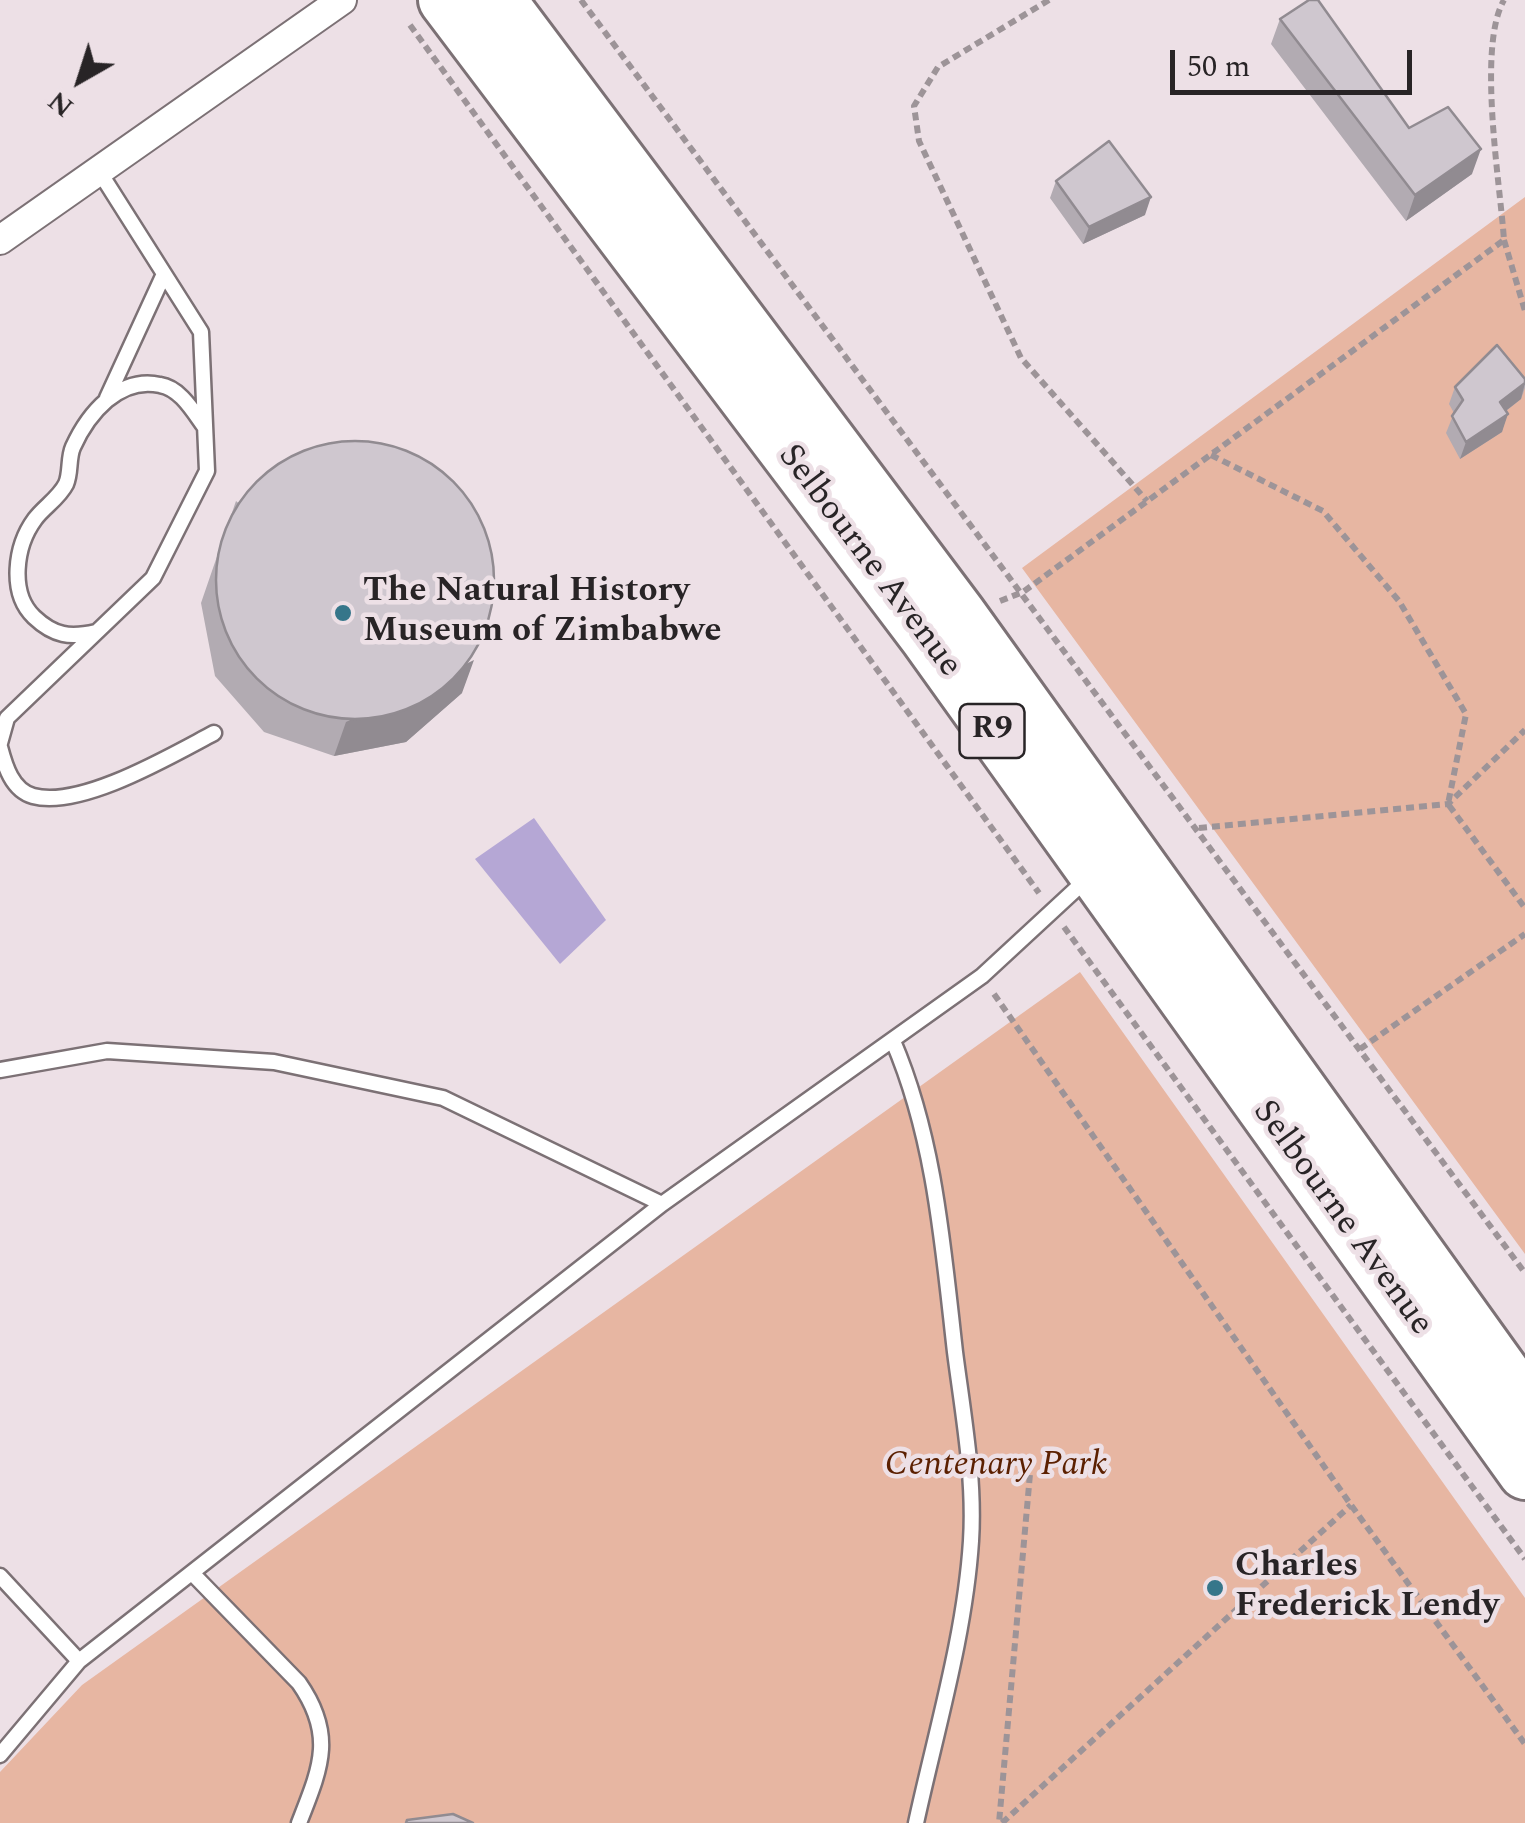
<!DOCTYPE html>
<style>
body{margin:0}
#map{position:relative;width:1525px;height:1823px;overflow:hidden;background:#ede0e6;font-family:Spectral,serif}
canvas{display:block}
.north{position:absolute;left:30px;top:30px;width:100px;height:100px;-webkit-text-stroke:8px #ede0e6;paint-order:stroke;rotate:219deg;font-size:28px;font-weight:700;line-height:40px;text-align:center;color:#282426}
.north::after{content:'';display:block;margin:auto;width:35px;height:45px;background:#282426;clip-path:polygon(50% 0,100% 100%,50% 72%,0 100%)}
.scale{position:absolute;left:1170px;top:50px;width:242px;height:45px;box-sizing:border-box;border:5px solid #282426;border-top:0;padding-left:12px;font-size:30px;line-height:35px;white-space:nowrap;color:#282426;-webkit-text-stroke:8px #ede0e6;paint-order:stroke}
</style>
<div id="map">
<canvas width="1525" height="1823"></canvas>
<div class="north">N</div>
<div class="scale">50 m</div>
</div>
<script>
const c = document.querySelector('canvas').getContext('2d');
c.lineJoin = 'round';
function paint(path, color) { c.fillStyle = color; c.fill(path, 'evenodd'); }
function stroke(path, color, width, dash) { c.strokeStyle = color; c.lineWidth = width; c.lineCap = dash ? 'butt' : 'round'; c.setLineDash(dash || []); c.stroke(path); }
function label(font, color, halo, rows, align = 'center') {
  c.font = font + ' Spectral,serif'; c.lineWidth = 9; c.setLineDash([]); c.textBaseline = 'middle'; c.strokeStyle = halo; c.fillStyle = color; for (const [text, x, y, turn = 0] of rows) {
    c.save(); c.translate(x, y); c.rotate((+turn || 0) * Math.PI / 180); c.textAlign = isNaN(turn) ? turn : align; if (halo) c.strokeText(text, 0, 0); c.fillText(text, 0, 0); c.restore();
  }
}
const green = new Path2D(`
 M1525,197V1254L1022,568Z
 M1080,972L1525,1598V1823H0V1772L82,1685Z`);
const water = new Path2D(`
 M534,818L606,920L560,964L475,859Z`);
const path = new Path2D(`
 M581,0L1525,1273
 M1049,0L938,67L914,106L919,141L1021,358L1147,501
 M410,25L1039,893
 M1504,240L1525,311
 M1211,455L1323,511L1399,601L1466,714L1448,804L1525,908
 M1000,601L1023,592L1504,240C1500,182 1477,47 1504,0
 M1199,828L1448,804L1525,730
 M1064,927L1525,1559
 M994,994L1351,1505L1525,1744
 M1360,1049L1525,934
 M992,1474H1030L999,1823
 M1002,1823L1351,1505`);
const lane = new Path2D(`
 M107,398L164,274
 M96,632C70,638 54,636 34,617C9,593 15,546 35,519C44,507 59,498 66,484C71,473 68,458 73,447C88,414 119,376 160,385C180,388 193,411 204,426
 M0,743L7,718L153,578L207,471L201,332L99,171
 M0,747C5,766 12,790 33,796C81,809 172,755 214,733
 M893,1041C935,1139 943,1247 955,1352C963,1414 975,1478 971,1541C965,1635 936,1731 916,1823
 M0,1070L107,1051L274,1062L443,1098L662,1204
 M192,1573L299,1683C336,1736 320,1769 299,1823
 M0,1576L79,1661L0,1755
 M79,1661L662,1204L982,976L1088,878`);
const street = new Path2D(`
 M0,240L342,0`);
const highway = new Path2D(`
 M445,0L927,638L1525,1473
 M499,0L960,615L1525,1403`);
const wall = new Path2D(`
 M1280,19L1409,128L1472,174L1406,221L1271,44Z
 M1056,181L1145,215L1083,244L1050,198Z
 M1525,379V388L1521,399L1506,411L1502,432L1460,459L1446,433L1454,413L1449,404L1455,387Z
 M236,501L462,693L406,742L334,756L264,732L215,676L201,603Z`);
const shadedWall = new Path2D(`
 M1481,149L1472,174L1406,221L1415,195Z
 M1151,197L1145,215L1083,244L1089,227Z
 M1525,383L1521,399L1494,420L1500,402Z
 M1508,414L1502,432L1460,459L1466,442Z
 M474,660L462,693L406,742L334,756L346,722Z`);
const building = new Path2D(`
 M1309,0H1318L1409,128L1448,107L1481,149L1415,195L1280,19Z
 M1109,141L1151,197L1089,227L1056,181Z
 M1497,345L1525,379V383L1500,402L1508,414L1466,442L1452,416L1463,400L1455,387Z
 M216 580a139 139 0 1 1 278 0a139 139 0 1 1-278 0Z
 M453,1814L473,1823H406L407,1820Z`);
const markers = [
 [343,613,10,"#36768a"],
 [1215,1588,10,"#36768a"]
];
const shields = [
 [992,731,65]
];
const shieldNames = [
 ["R9",992,731]
];
const streetNames = [
 ["Selbourne Avenue",868,562,53],
 ["Selbourne Avenue",1341,1219,54]
];
const poiNames = [
 ["The Natural History",363,593],
 ["Museum of Zimbabwe",363,633],
 ["Charles",1235,1568],
 ["Frederick Lendy",1235,1608]
];
const parkNames = [
 ["Centenary Park",996,1467]
];
paint(green, '#e7b6a2');
paint(water, '#b5a7d5');
stroke(lane, '#7c7175', 19);
stroke(street, '#7c7175', 32);
stroke(highway, '#7c7175', 58);
stroke(path, '#9d9498', 6, [8, 5]);
stroke(lane, '#fff', 14);
stroke(street, '#fff', 28);
stroke(highway, '#fff', 52);
paint(wall, '#b2abb2');
paint(shadedWall, '#918b91');
paint(building, '#cfc7cf');
stroke(building, '#918b91', 2.5);
for (const [x, y, r, color] of markers) { const dot = new Path2D(); dot.arc(x, y, r, 0, 2 * Math.PI); c.fillStyle = color; c.fill(dot); stroke(dot, '#ede0e6', 4); }
for (const [x, y, w] of shields) { const box = new Path2D(); box.roundRect(x - w / 2, y - 27, w, 54, 8); c.fillStyle = '#ede0e6'; c.fill(box); stroke(box, '#282426', 2.5); }
label('bold 32px', '#282426', null, shieldNames);
label('35px', '#282426', '#ede0e6', streetNames);
label('bold 35px', '#282426', '#ede0e6', poiNames, 'left');
label('italic 35px', '#5c2001', '#ede0e6', parkNames);
</script>
